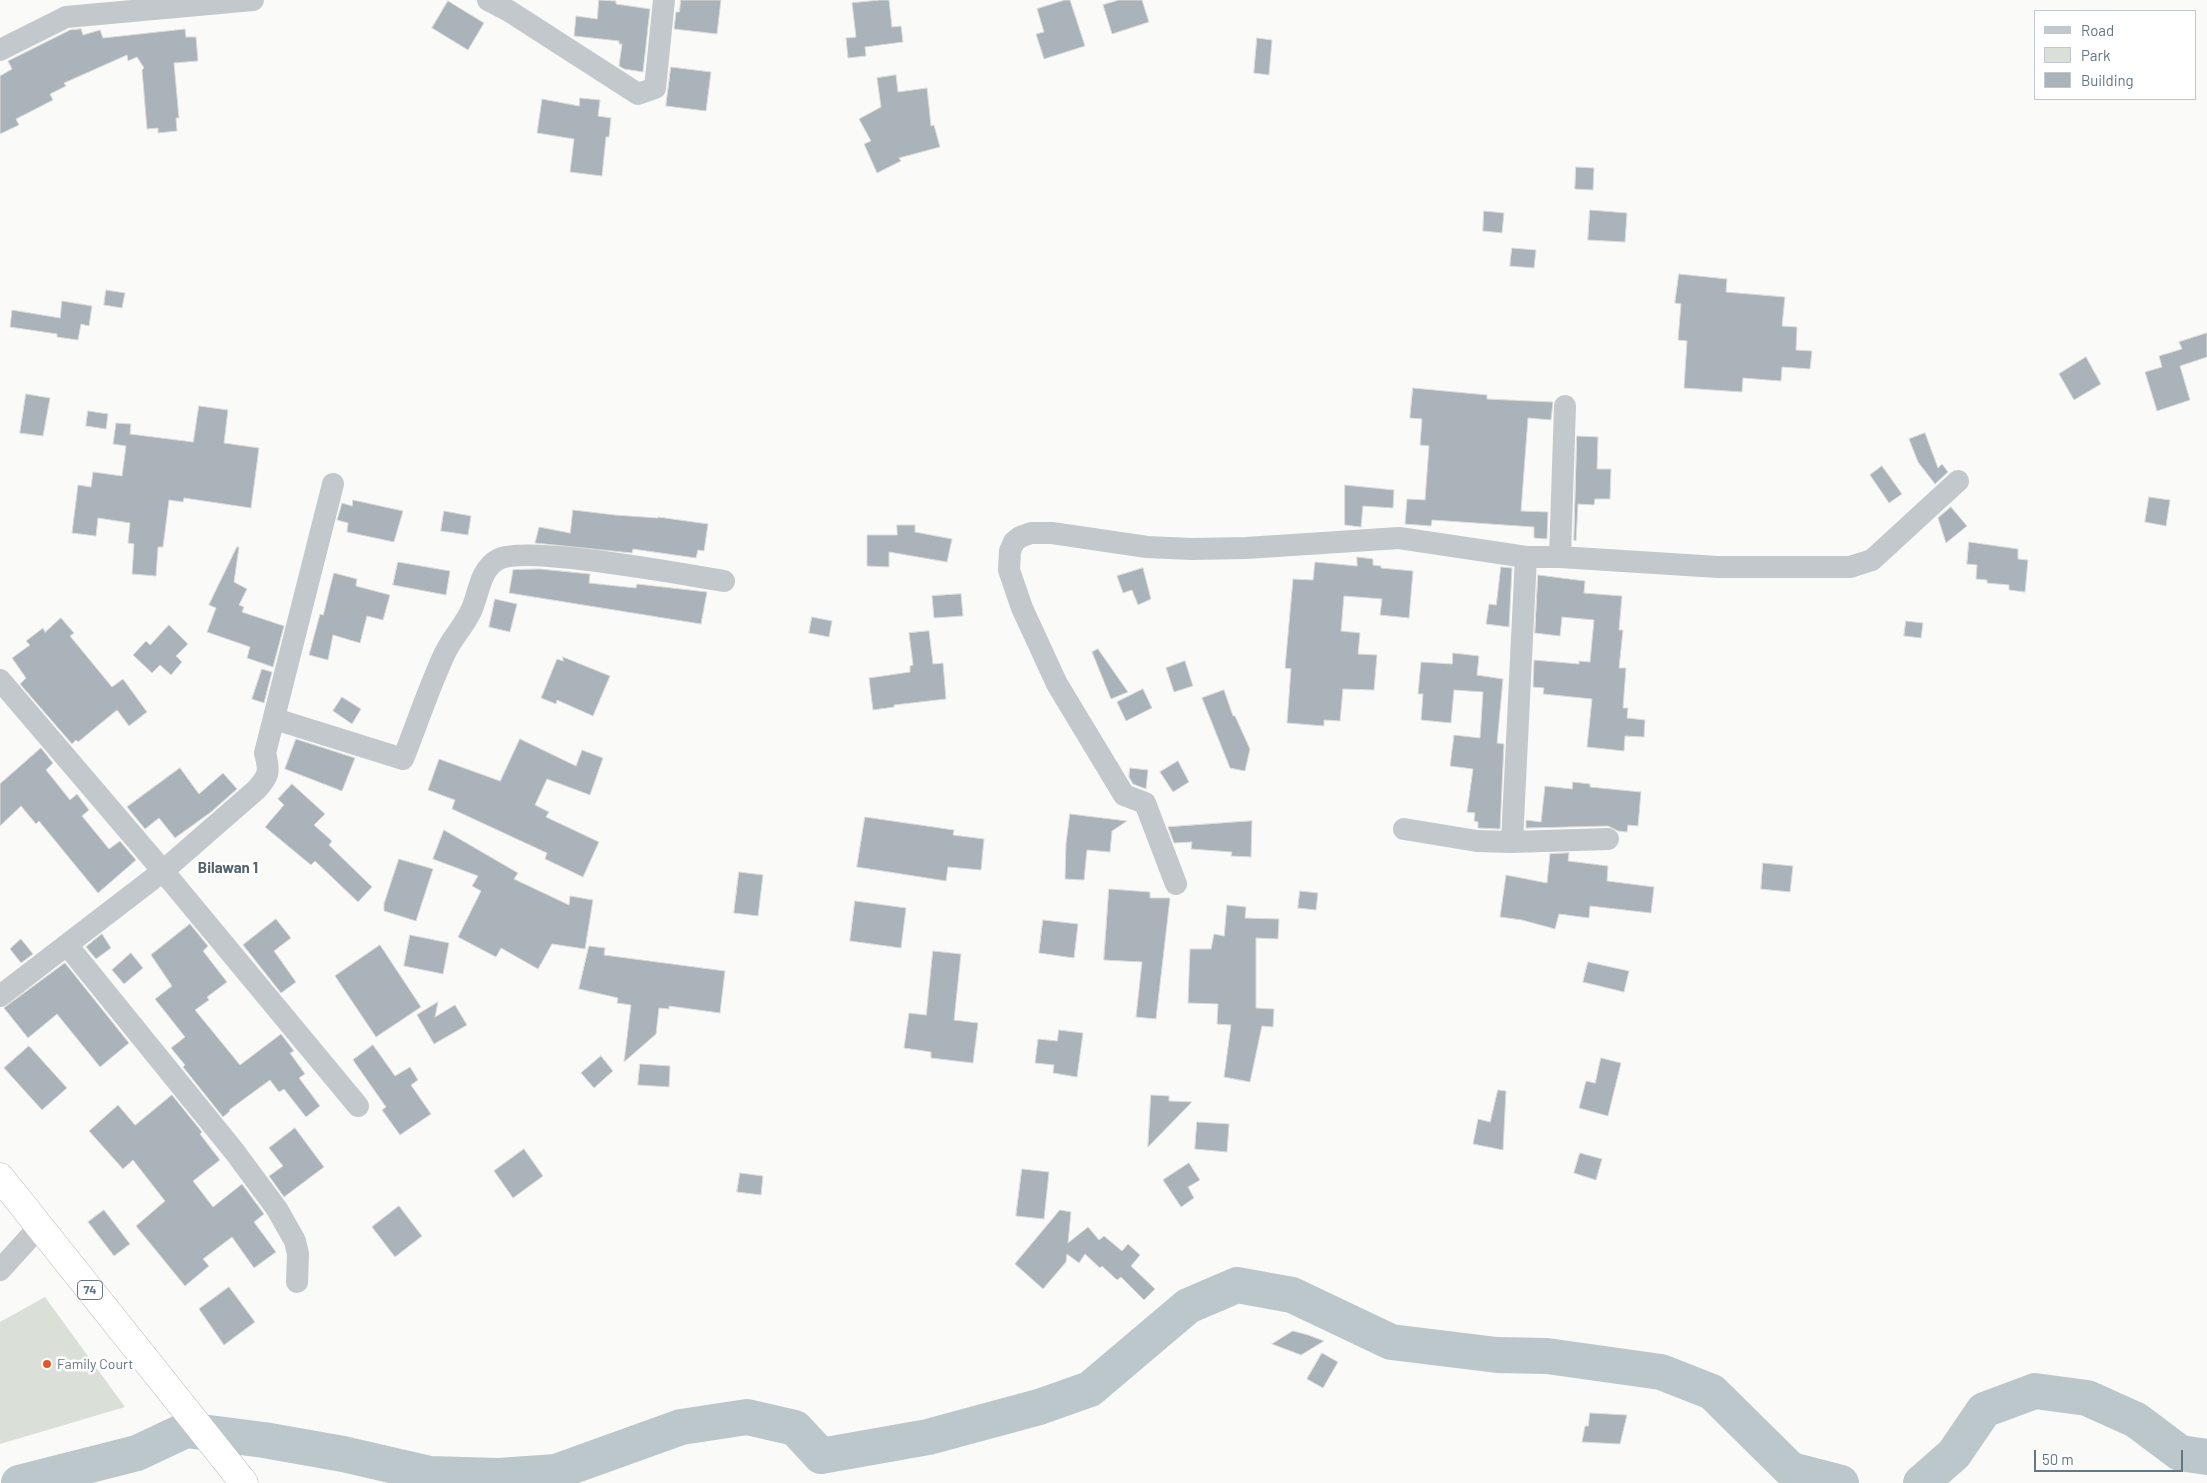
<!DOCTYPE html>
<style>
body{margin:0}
#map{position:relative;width:2207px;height:1483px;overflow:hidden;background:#fafaf8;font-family:Barlow,sans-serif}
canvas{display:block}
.legend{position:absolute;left:2034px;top:10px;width:162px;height:90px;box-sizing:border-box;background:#fff;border:1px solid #c1c8cd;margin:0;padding:6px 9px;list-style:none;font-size:15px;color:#657683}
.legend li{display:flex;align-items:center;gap:10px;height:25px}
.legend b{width:25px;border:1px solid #c1c8cd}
.scale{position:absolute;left:2034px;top:1450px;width:149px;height:22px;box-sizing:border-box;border:2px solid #657683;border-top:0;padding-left:6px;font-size:15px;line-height:18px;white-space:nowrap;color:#657683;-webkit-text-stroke:4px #fff;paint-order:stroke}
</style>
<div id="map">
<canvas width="2207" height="1483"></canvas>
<ul class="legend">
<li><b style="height:6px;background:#c3c8cc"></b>Road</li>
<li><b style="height:14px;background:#dadfd7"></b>Park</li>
<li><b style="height:14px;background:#aab3b9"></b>Building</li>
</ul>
<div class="scale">50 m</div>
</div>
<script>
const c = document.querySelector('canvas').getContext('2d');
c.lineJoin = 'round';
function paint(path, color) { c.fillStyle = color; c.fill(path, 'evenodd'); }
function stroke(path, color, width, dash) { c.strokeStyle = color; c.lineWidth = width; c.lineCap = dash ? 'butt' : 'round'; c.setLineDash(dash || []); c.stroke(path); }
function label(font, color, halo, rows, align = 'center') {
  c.font = font + ' Barlow,sans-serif'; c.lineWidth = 5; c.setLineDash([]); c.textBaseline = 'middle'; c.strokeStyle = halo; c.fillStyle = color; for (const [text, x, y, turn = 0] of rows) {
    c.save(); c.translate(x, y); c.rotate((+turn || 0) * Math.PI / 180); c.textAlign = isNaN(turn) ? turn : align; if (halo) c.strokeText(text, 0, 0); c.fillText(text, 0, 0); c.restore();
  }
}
const green = new Path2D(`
 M45,1297L125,1407L0,1444V1322Z`);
const river = new Path2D(`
 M19,1483L137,1453L186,1430L264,1440L343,1454L430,1474L499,1476L556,1472L681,1427L747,1417L795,1428L821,1456L928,1437L1039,1407L1090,1389L1188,1306L1237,1285L1292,1295L1391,1342L1497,1355L1547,1356L1661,1372L1712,1392L1791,1470L1841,1483
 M1921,1483L1954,1454L1984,1410L2035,1391L2087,1398L2136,1420L2180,1453L2207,1457`);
const building = new Path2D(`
 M599,0L616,1V4L650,9L643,72L624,69L619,66L622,44H619V41L574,36L576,16L597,19Z
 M681,0H721L717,34L674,29L676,12H679Z
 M880,0H889L892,27L901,26L903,42L865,47L866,56L848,58L846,38L856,37L852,3Z
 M1065,0H1070L1085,46L1044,59L1036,34L1044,32L1037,9Z
 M1119,0H1142L1149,22L1112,34L1103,5Z
 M448,1L484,23L468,50L432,28Z
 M81,29L83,35L100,30L103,38L185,29L186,37H196L198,61L174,63L179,118H176L177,131L158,133V128L147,129L142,70L144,68L137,57L128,61L127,55L64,83L66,86L50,94L53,100L16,119L19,125L0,134V76L12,69L8,61L70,30Z
 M1257,38L1272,40L1269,75L1254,73Z
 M671,67L711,72L706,111L666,106Z
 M896,75L898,92L927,88L931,126L934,125L940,147L899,158L901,161L877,173L864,144L871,141L859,119L881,107L877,78Z
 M580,98L600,100L598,116L611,118L609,137H606L602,176L570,172L574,139L537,133L542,99L579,106Z
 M1576,167L1594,168L1593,190L1575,189Z
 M1590,210L1627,213L1625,242L1588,240Z
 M1484,211L1504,213L1502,233L1483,231Z
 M1512,248L1536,250L1534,268L1510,266Z
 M1679,274L1727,279L1726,292L1785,297L1782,326L1797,327L1796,350L1812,351L1810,369L1782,367L1781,381L1743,378L1742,392L1684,388L1687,341L1678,340L1681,304L1675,303Z
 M106,290L125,293L122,308L104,305Z
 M62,301L92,306L89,326L81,324L78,340L57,337V334L10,327L12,310L60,318Z
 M2207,333V357L2180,366L2190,400L2157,411L2145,372L2162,367L2159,356L2182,349L2179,342Z
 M2086,357L2101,384L2074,400L2059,374Z
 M1413,388L1487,395V399L1553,402L1551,420L1528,418L1521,511L1548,512L1547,539L1534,538V527L1432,520L1431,526L1405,524L1407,499L1425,500L1429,446L1420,445L1422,419L1410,418Z
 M26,394L50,398L43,436L20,433Z
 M199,406L228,410L224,443L259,448L251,508L184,498L183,502L169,500L163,547H158L156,576L132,574L134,544L128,543L130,523L98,518L96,536L72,533L78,485L91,487L93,472L122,476L126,446L113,444L116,423L131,424L130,434L193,442Z
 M88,411L108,414L106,429L86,426Z
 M1925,433L1938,468L1942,464L1948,472L1935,484L1918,462L1909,439Z
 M1577,436L1598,437L1597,469H1611L1610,499H1595L1594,505L1578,504L1576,541L1574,540Z
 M1882,466L1902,494L1889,503L1870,475Z
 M1345,485L1394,490L1393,508L1363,506L1361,527L1345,525Z
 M2149,497L2170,500L2166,526L2145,522Z
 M353,500L403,511L394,542L347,532L348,523L337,520L342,503L352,506Z
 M1951,507L1967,526L1946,543L1938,518Z
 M573,510L615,515L658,518V517L708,524L704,551L698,550L696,558L633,549L632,553L535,543L539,527L570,533Z
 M444,511L471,516L468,535L441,531Z
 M897,525H915V532L952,539L947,562L889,552V567L867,566V535H897Z
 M1969,542L2018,549V559L2028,560L2025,592L2009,590V585L1987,583V580L1976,579L1977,565L1967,564Z
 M237,547H239L234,582L247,589L239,605L244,607L242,612L284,626L273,667L247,658L250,647L207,632L216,608L209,605Z
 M1357,557L1373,559V565L1381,566V568L1413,571L1409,618L1380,615L1382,599L1344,596L1341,631L1360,633L1358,654L1377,655L1374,690L1343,689L1340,721L1324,720V726L1287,723L1291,669L1285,668L1293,579L1313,580L1315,562L1357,566Z
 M398,562L450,571L446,595L393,585Z
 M1501,567L1512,568L1509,627L1486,624L1489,604L1496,605Z
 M1143,568L1151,599L1138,605L1132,590L1123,593L1117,576Z
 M540,569L590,574L589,583L636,588L637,584L707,592L701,624L509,593L513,570Z
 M334,573L357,579L356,586L390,595L383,620L367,616L360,643L333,635L328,660L309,655L320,614L323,615Z
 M1538,575L1585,581L1584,593L1622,596L1619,630H1623L1619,668H1626L1623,708H1628L1627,718L1645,720L1644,737L1625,736L1624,751L1587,747L1592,699L1543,694L1544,688L1533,687L1534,660L1579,664V661L1590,662L1594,620L1562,617L1560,636L1535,633Z
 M961,594L963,616L934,618L932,596Z
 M495,599L517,604L510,632L489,627Z
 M812,617L832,621L829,637L809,633Z
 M61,618L74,633L70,636L112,687L123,679L147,712L129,726L117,710L78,742L76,740L72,744L20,684L26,678L12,658L30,645L26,641L43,628L45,632Z
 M1906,621L1923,623L1921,638L1904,636Z
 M169,625L188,644L176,656L182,662L171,675L160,665L152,673L133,655L146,641L150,645Z
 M929,631L933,664L943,663L946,699L894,705V707L873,710L869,678L910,672V666L913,665L909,633Z
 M1098,649L1128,692L1111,699L1092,652Z
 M1453,653L1479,656L1477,675L1503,679L1497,743L1504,744L1500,829L1478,828V822L1474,821L1475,813L1467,812L1473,769L1450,766L1454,735L1480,738L1483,692L1454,690L1451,723L1421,720L1423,694H1418L1421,662L1452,664Z
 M563,657L610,676L593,716L557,700L556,704L541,698L557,659L563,661Z
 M1185,661L1193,686L1174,692L1166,668Z
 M262,669L272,672L264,703L252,699Z
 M1143,689L1152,708L1126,721L1117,702Z
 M1224,690L1233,716H1235L1250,749L1245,771L1230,768L1202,698Z
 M342,697L361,709L352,724L333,711Z
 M296,739L355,758L342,791L285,769Z
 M520,739L576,766L582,750L603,758L590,795L547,779L535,805L549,812L546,817L599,842L583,877L545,859L547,853L452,809L455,800L428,790L439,759L500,781Z
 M41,748L53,763L46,770L70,800L77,794L89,810L82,816L109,849L120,841L136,860L98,893L39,821L36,824L21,806L0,826V784Z
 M1178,761L1189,782L1173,792L1160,772Z
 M180,768L199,794L223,773L237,789L211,812L175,838L159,818L145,829L127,807Z
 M1130,768L1148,770L1146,789L1133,784L1129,777Z
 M1573,782L1590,784V787L1641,792L1638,826L1628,825L1627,832L1618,831L1608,826L1526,828V820L1541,822L1545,786L1572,789Z
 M292,784L325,814L314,825L332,841L329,845L372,887L358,902L315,861L311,865L265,827L284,805L278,799Z
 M1070,814L1127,821L1112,831L1110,852L1087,850L1084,880L1065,879L1066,844Z
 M865,817L954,830L953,835L984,839L981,870L948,867L946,881L857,867Z
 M1252,821L1251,857L1231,856L1232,852L1191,849L1192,842L1174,843L1168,827Z
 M444,830L518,873L514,879L569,905L570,896L593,900L585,949L552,944L538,969L501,948L496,957L458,937L481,891L472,886L478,876L433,859Z
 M1569,853L1568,861L1608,866L1607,881L1654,887L1651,913L1590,906L1589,918L1559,914L1555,929L1522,920L1500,917L1506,875L1547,883L1550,854Z
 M399,859L433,869L416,921L384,911V904Z
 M1763,863L1793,866L1790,892L1761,889Z
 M739,872L763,875L758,916L734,913Z
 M1109,889L1150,892V898H1170L1156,1019L1136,1017L1142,962L1104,960Z
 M1300,891L1318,893L1316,910L1298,908Z
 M855,901L906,908L901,948L850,941Z
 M1227,905L1246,907L1245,918L1279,919L1278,939L1256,938V1008L1274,1009L1273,1027L1262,1026L1250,1082L1224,1077L1231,1025L1217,1024L1218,1004L1188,1003L1190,949H1211L1214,934L1224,936Z
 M276,919L291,938L274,951L296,982L281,993L243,945Z
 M1043,920L1078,924L1074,958L1039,953Z
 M190,924L208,946L203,951L227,982L207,997L209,1000L195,1010L240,1065L281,1034L294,1051L290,1053L305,1074L299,1078L320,1106L306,1117L284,1089L279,1092L270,1080L229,1110L230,1111L223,1117L183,1067L185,1065L171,1048L185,1037L155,999L172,986L151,955Z
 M102,934L111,948L96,959L86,947Z
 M410,935L449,943L443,974L404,966Z
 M21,939L33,954L21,963L10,949Z
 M380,945L421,1007L376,1037L335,976Z
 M589,946L605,948L604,955L725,971L720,1013L669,1006V1009L659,1008L656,1034L624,1062L631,1005L617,1003L618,998L579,989Z
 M933,951L961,954L954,1020L978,1023L973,1063L931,1058V1052L904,1048L909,1013L926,1015Z
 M131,953L143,968L124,984L112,970Z
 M1588,962L1629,971L1624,992L1583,982Z
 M65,963L129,1043L100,1067L57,1014L28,1038L4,1008Z
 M438,1002L435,1017L455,1005L467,1025L434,1044L417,1015Z
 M1059,1030L1083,1033L1077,1077L1053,1073L1054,1065L1035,1063L1038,1039L1057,1041Z
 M373,1045L395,1076L410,1067L418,1080L411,1085L431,1114L400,1135L382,1110L386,1107L353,1060Z
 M29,1046L67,1088L42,1110L4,1068Z
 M601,1056L613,1071L594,1088L581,1073Z
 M1601,1058L1621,1063L1608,1116L1579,1108L1586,1081L1595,1083Z
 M640,1064L670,1066L669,1087L638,1085Z
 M1498,1090L1506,1091L1503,1150L1473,1144L1478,1119L1490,1122Z
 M172,1095L202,1132L200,1134L220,1160L193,1181L213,1207L242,1184L264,1214L254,1222L276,1252L254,1268L232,1237L203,1259L209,1266L185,1286L136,1226L165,1201L133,1160L123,1169L89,1131L118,1105L135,1125Z
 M1151,1095L1169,1096V1101L1192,1102L1148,1147Z
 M1197,1122L1229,1124L1227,1152L1195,1149Z
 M295,1128L324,1167L284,1197L269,1176L283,1166L269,1148Z
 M524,1149L543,1176L513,1198L494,1171Z
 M1580,1153L1602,1159L1596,1180L1574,1173Z
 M1189,1163L1200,1180L1188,1187L1194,1198L1181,1207L1163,1180Z
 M1022,1169L1049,1172L1044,1219L1016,1216Z
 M740,1173L763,1176L761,1195L737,1192Z
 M399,1206L422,1236L395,1257L372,1227Z
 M104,1210L130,1244L114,1256L88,1222Z
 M1060,1210L1071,1212L1068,1243L1088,1227L1099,1240L1104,1236L1122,1251L1128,1244L1140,1255L1131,1266L1155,1289L1144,1300L1121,1277L1117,1280L1102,1266L1100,1268L1085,1254L1079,1263L1067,1254L1066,1262L1043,1289L1015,1264Z
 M229,1287L255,1322L224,1345L199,1309Z
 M1293,1331L1308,1335L1324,1341L1301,1355L1272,1344Z
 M1322,1353L1338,1362L1323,1388L1307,1379Z
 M1590,1413L1627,1415L1620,1444L1582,1442L1585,1426H1588Z`);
const minor = new Path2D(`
 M488,0L509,11L638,94L655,88L664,0
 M0,50L66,17L253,0
 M1560,557L1565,406
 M0,680L163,871L358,1106
 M275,719L403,759C417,724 429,687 445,653C452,638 464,626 471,611C479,595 479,569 499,559C527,545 686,575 724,581
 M1404,829L1477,841L1512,842L1608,839
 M1512,842L1526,557
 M1176,884L1145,803L1124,795L1057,684L1022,608L1009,570L1010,551L1014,542L1020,537L1031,533H1052L1147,547L1192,549L1246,548L1399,538L1526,557H1560L1718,567H1850L1872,560L1958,481
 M67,945L234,1151L277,1209L295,1241L298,1254L297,1282
 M0,996L163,871L256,790C269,776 270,772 265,753L333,484
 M0,1270L39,1227`);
const highway = new Path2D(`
 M0,1177L244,1483`);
const markers = [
 [47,1364,5,"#e4572e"]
];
const shields = [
 [90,1290,25]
];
const shieldNames = [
 ["74",90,1290]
];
const poiNames = [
 ["Family Court",57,1364]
];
const neighbourhoodNames = [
 ["Bilawan 1",228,868]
];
paint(green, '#dadfd7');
stroke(river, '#bbc7cb', 36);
paint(building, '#aab3b9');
stroke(building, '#dcdcda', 1);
stroke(highway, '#b4b9bd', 29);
stroke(minor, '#c3c8cc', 22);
stroke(highway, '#fff', 28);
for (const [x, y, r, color] of markers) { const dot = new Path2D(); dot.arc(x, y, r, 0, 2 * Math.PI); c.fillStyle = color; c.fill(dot); stroke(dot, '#fff', 2); }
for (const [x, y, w] of shields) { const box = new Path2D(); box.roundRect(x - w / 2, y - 9.5, w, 19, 4); c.fillStyle = '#fff'; c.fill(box); stroke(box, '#657683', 1); }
label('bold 12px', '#657683', null, shieldNames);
label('14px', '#657683', '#fff', poiNames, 'left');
label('bold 15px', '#57646e', '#fff', neighbourhoodNames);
</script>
